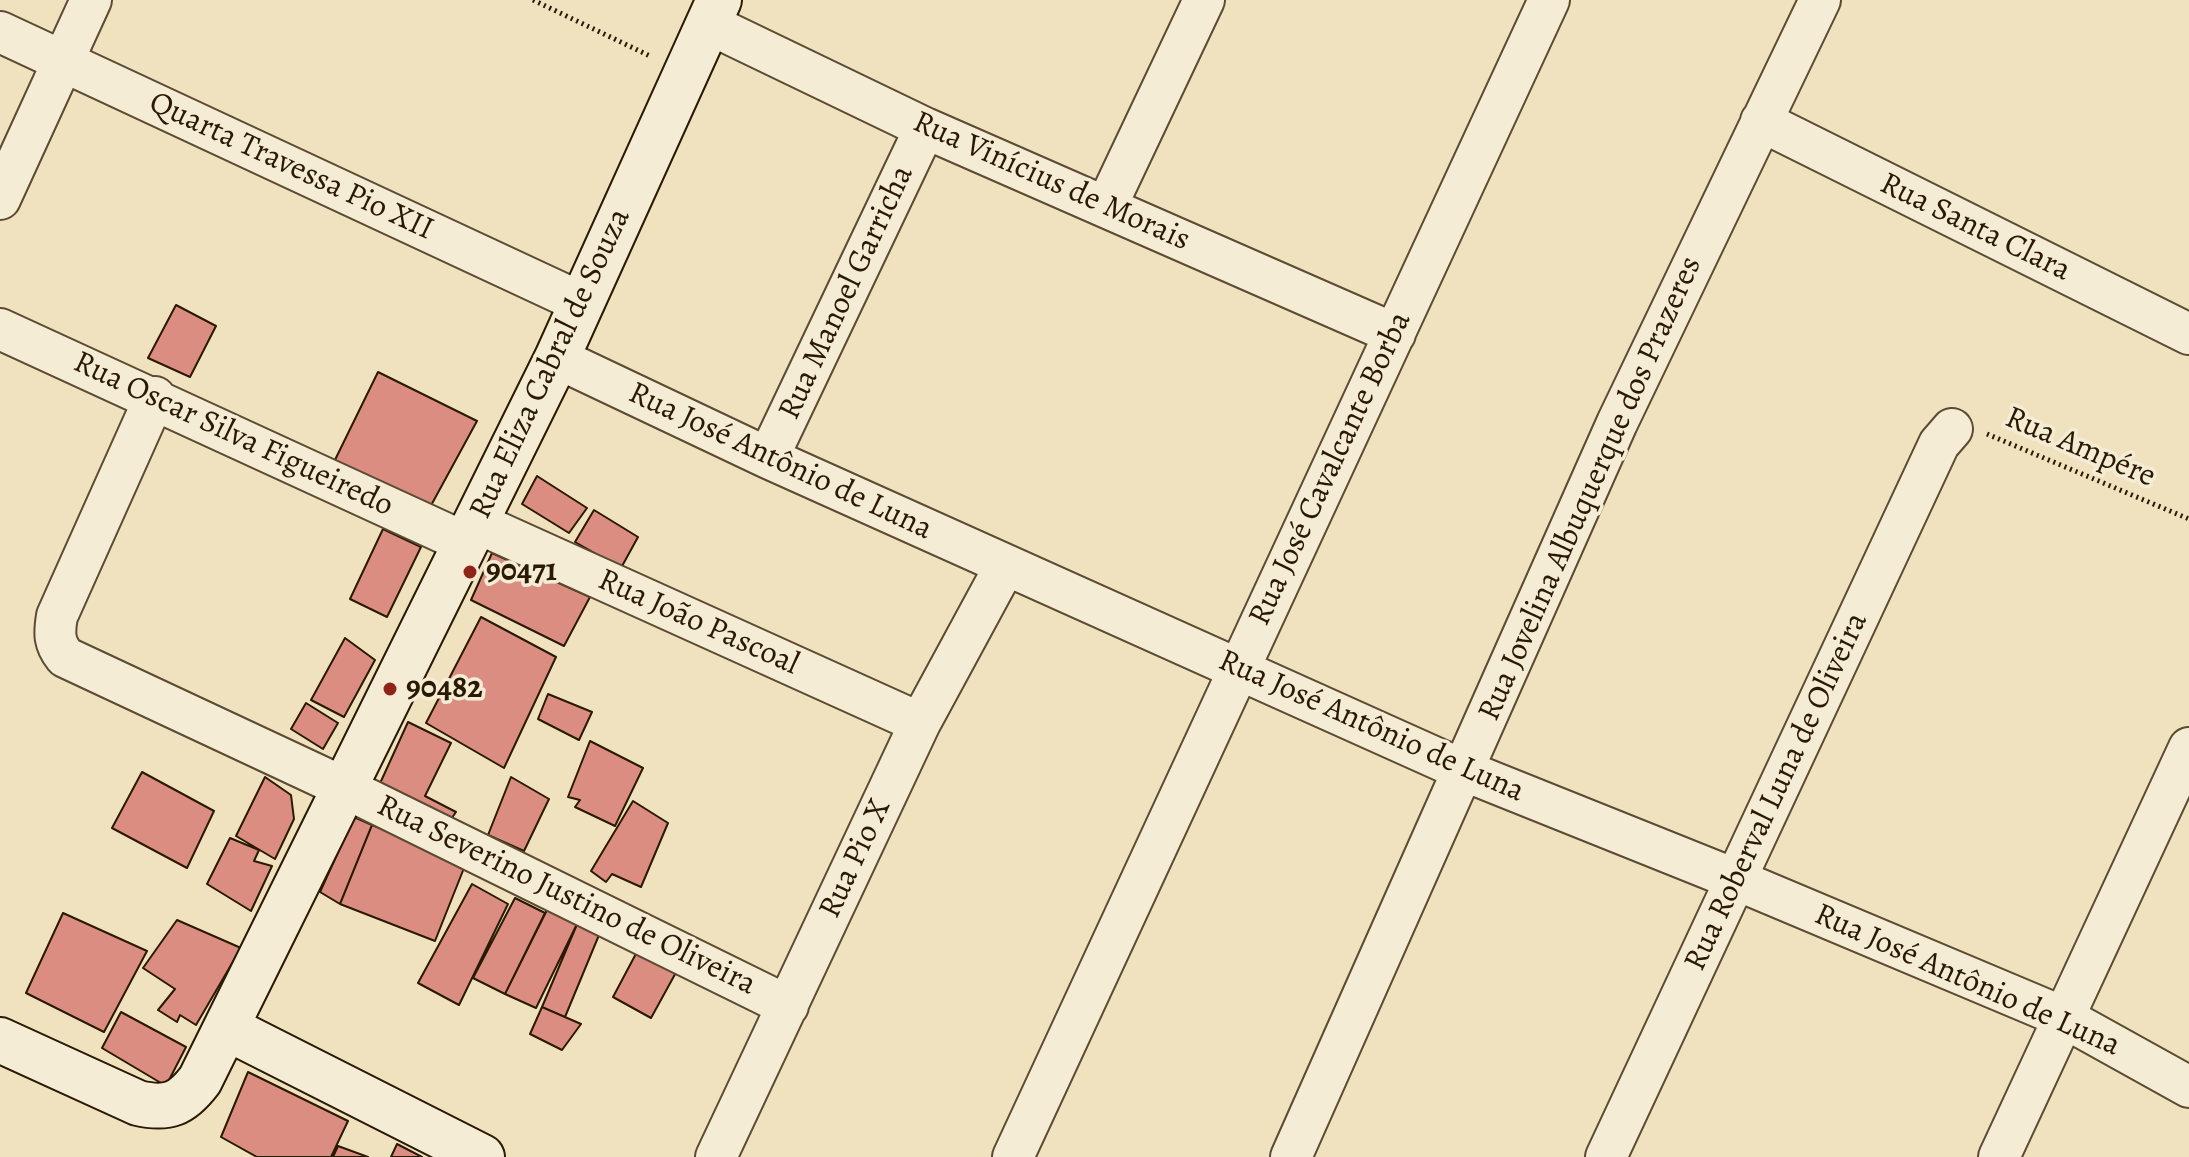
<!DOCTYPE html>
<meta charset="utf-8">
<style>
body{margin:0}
canvas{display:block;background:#f0e2be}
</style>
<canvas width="2189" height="1157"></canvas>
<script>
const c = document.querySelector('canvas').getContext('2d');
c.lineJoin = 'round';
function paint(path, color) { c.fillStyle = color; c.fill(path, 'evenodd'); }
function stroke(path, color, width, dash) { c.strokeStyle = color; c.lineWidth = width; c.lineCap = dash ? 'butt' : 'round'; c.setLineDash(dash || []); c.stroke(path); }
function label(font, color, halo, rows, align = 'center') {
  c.font = font + ' Alegreya,serif'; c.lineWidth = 7; c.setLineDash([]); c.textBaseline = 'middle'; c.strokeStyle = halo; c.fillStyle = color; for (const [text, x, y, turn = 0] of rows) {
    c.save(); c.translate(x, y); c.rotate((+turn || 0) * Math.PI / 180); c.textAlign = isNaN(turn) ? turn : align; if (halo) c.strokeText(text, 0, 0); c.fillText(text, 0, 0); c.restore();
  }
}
const building = new Path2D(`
 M176,305L216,326L190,377L148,358Z
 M378,372L477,421L428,511L332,466Z
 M537,476L587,508L569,533L522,504Z
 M594,510L638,537L621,568L575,542Z
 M383,529L421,547L387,617L350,599Z
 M492,553L590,597L564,646L471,600Z
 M481,617L556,657L504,768L426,723Z
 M345,638L375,660L344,717L311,700Z
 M548,694L592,712L579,740L538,719Z
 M306,703L338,723L323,749L291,729Z
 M408,722L451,743L425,796L456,812L449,822L377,790Z
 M590,741L643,768L615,826L575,807L580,800L568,797Z
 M142,772L214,811L187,868L112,828Z
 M265,777L291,795L294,819L275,859L236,836Z
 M511,777L549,799L524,851L488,835Z
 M633,801L668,823L641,887L612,874L606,882L591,871Z
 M354,817L372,825L340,904L320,892Z
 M372,825L466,863L435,941L340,904Z
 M230,838L259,850L254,861L272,866L251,911L207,884Z
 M472,884L508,904L459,1005L418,983Z
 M515,898L545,913L505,994L473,978Z
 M548,908L578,922L536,1008L505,994Z
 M63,913L147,951L104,1032L26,993Z
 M177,920L241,948L196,1025L180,1015L177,1022L158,1010L175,989L143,968Z
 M578,922L599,935L565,1017L542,1007Z
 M639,948L679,967L651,1018L613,997Z
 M542,1007L581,1024L562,1050L530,1034Z
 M121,1012L186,1047L166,1086L102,1048Z
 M248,1072L348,1121L331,1157H257L221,1137Z
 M397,1144L422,1157H391Z
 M338,1146L368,1157H333Z`);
const path = new Path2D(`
 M533,0L650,56
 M1987,434L2189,519`);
const street = new Path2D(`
 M709,24L925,128L1395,334
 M0,32L582,303
 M1761,121L2189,334
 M0,199L91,0
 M1107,205L1204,0
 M0,329L466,543
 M557,358L768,458L1465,771L1737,880L2063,1017L2189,1087
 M155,397L57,616C54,634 54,643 65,657L343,787L788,1006
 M768,458L925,128
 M475,522L920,723
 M716,1157L920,723L1005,566
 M1013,1157L1549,0
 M1291,1157L1617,423L1820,0
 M1606,1157L1939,444L1952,429
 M1999,1157L2189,748`);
const secondary = new Path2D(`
 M227,1028L482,1157
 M0,1040L138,1103C168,1110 182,1104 200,1080L557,358L719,0`);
const markers = [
 [470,572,8,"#8f2418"],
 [390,689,8,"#8f2418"]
];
const streetNames = [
 ["Quarta Travessa Pio XII",291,167,25],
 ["Rua Vinícius de Morais",1051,182,24],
 ["Rua Santa Clara",1975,228,26],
 ["Rua Manoel Garricha",847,293,-65],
 ["Rua Eliza Cabral de Souza",551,364,-65],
 ["Rua Oscar Silva Figueiredo",233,435,25],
 ["Rua Ampére",2080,448,23],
 ["Rua José Antônio de Luna",780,462,25],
 ["Rua José Cavalcante Borba",1331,469,-65],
 ["Rua Jovelina Albuquerque dos Prazeres",1591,489,-66],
 ["Rua João Pascoal",698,623,24],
 ["Rua José Antônio de Luna",1371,727,24],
 ["Rua Roberval Luna de Oliveira",1777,792,-65],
 ["Rua Pio X",856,859,-65],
 ["Rua Severino Justino de Oliveira",566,896,26],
 ["Rua José Antônio de Luna",1967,981,24]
];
const poiNames = [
 ["90471",486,572],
 ["90482",406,689]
];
paint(building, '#db8d82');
stroke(building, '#2a1903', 2);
stroke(street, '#5c4b32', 44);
stroke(secondary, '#2a1903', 48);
stroke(path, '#2a1903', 5, [2, 4]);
stroke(street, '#f5ecd5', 40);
stroke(secondary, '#f5ecd5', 44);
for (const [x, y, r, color] of markers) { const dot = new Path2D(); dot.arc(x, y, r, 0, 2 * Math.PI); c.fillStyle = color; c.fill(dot); stroke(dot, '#f5ecd5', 3); }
label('32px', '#2a1903', '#f5ecd5', streetNames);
label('bold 32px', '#2a1903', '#f5ecd5', poiNames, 'left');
</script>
